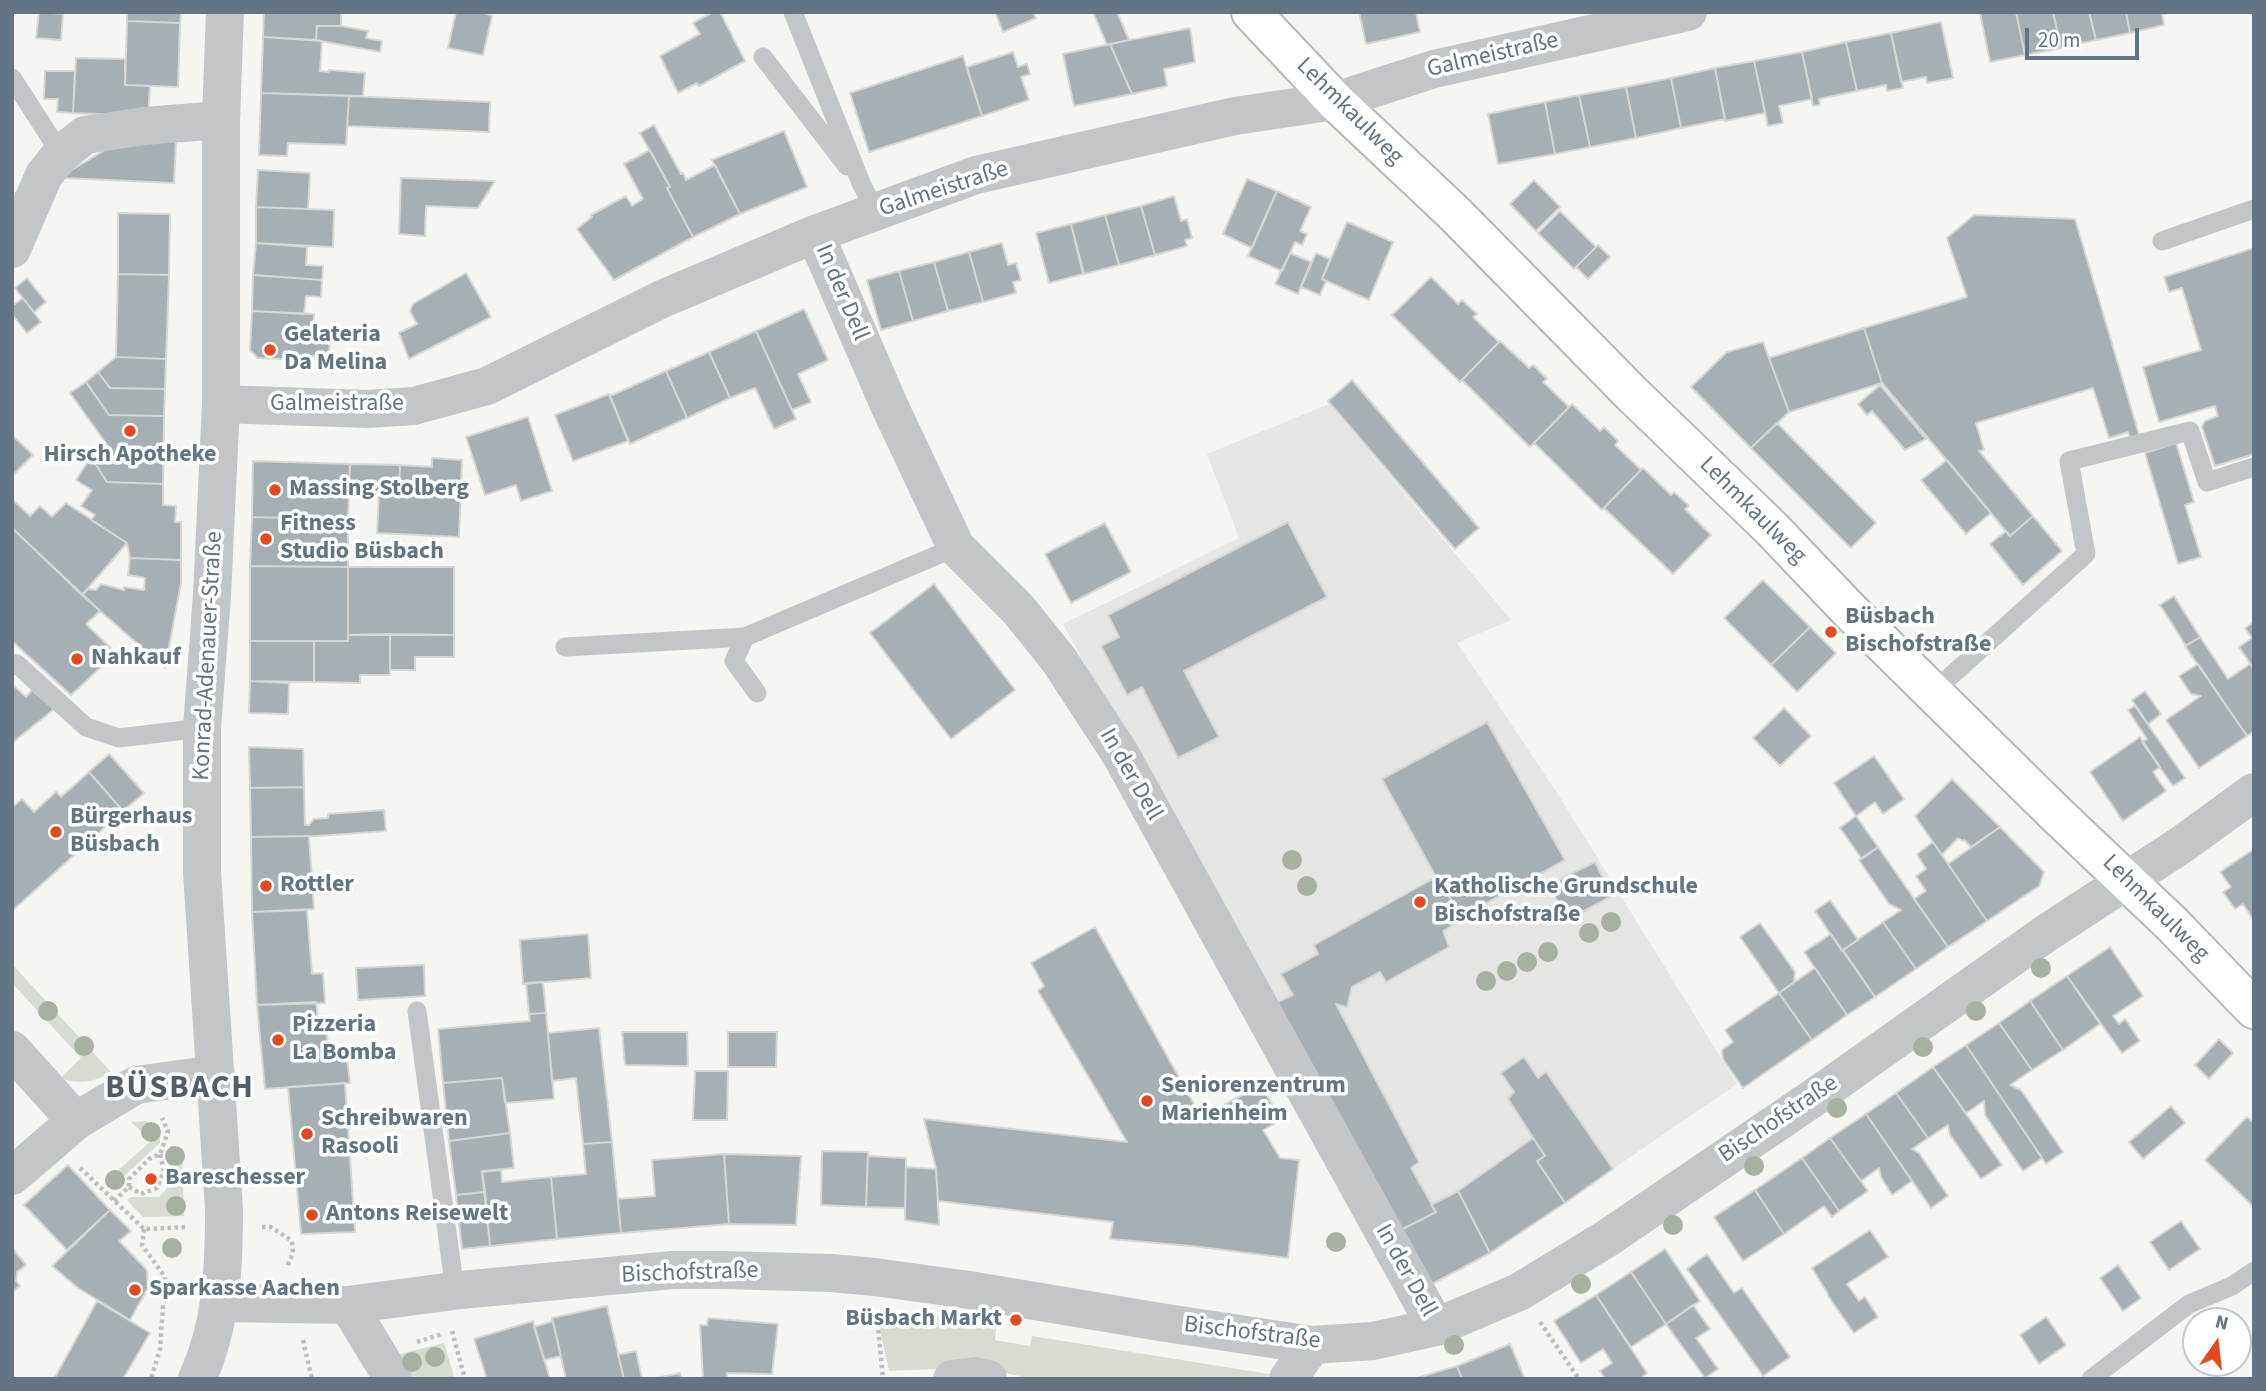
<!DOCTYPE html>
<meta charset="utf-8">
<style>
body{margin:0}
#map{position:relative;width:2266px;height:1391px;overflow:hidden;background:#f5f5f1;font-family:"Source Sans 3",sans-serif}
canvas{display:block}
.frame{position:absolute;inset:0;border:14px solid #637582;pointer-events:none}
.north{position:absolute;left:2182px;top:1307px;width:70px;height:70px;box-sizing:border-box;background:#fff;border:2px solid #c1c8cd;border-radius:50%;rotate:14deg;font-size:19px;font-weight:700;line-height:28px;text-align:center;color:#637582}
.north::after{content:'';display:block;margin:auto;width:24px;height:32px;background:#e64820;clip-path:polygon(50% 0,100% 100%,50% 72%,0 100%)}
.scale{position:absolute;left:2025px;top:28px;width:114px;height:32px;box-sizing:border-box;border:4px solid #637582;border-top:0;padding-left:9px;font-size:21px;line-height:24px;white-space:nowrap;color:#637582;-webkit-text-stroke:5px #fff;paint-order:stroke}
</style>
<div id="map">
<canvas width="2266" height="1391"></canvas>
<div class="frame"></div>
<div class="north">N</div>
<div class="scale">20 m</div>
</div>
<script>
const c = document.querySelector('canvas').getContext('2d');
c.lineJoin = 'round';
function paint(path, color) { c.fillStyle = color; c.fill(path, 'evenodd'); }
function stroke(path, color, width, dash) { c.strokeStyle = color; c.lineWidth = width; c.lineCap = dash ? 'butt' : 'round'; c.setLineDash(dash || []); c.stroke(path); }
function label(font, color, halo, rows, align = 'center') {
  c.font = font + ' "Source Sans 3",sans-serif'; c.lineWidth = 7; c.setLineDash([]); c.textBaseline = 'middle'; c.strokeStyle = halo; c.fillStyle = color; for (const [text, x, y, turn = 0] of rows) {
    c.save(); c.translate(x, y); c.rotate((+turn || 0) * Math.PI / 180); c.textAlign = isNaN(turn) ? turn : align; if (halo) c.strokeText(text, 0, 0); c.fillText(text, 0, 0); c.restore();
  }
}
const built = new Path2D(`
 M1329,404L1511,620L1457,643L1561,799L1737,1084L1490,1253L1432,1284L1147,778L1063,624L1239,538L1207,454Z`);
const green = new Path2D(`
 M12,964L112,1073C93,1081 81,1086 61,1078L81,1058L12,983Z
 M146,1121L160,1134V1143L122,1178V1184L115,1189L106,1181L151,1141L131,1122Z
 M171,1145L182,1154L184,1216L143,1217L127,1200L131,1197H159L169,1186L168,1153Z
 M885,1310L897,1313L895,1323L931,1329L933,1316L996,1328L995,1340L1030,1346L1032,1336L1269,1374L1267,1379H1033L978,1367L889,1371L880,1330Z
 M444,1343L455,1379H410L396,1355Z`);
const building = new Path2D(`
 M39,12L63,14L61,40L36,38Z
 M127,12H181L180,23L127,21Z
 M264,12H341V26H317L316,40L263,37Z
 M456,12H483L492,16L483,55L448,48Z
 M713,12H720L745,61L699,86L697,83L678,93L660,56L700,34L693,23Z
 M995,12H1033L1036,18L1003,32Z
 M1093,12H1117L1129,40L1107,45Z
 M1359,12H1416L1420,32L1366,44Z
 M2016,12L2025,55L1990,62L1980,13Z
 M2016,12H2053L2061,48L2025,55Z
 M2053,12H2089L2096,40L2061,48Z
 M2089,12H2126L2130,33L2096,40Z
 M2126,12H2170V13L2162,14L2164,25L2130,33Z
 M127,21L180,23L178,87L125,85Z
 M1941,22L1953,78L1927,83L1926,77L1901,82L1891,33Z
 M317,26H341L368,31L366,38L382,41L380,52L316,40Z
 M1190,28L1195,62L1164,69L1167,86L1132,94L1110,44Z
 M1891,33L1903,88L1887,91L1886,85L1857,91L1846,42Z
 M263,37L322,41L320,71L328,72L329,70L365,73L363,96L261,93Z
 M1846,42L1857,91L1819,99L1820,105L1813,106L1802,52Z
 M1110,44L1132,94L1074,106L1063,54Z
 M1013,52L1018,67L1027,64L1030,74L1021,77L1029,100L982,116L967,67Z
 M1802,52L1812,99L1779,106L1783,123L1768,126L1754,61Z
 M963,56L982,116L869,152L850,93Z
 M76,58L125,59V85L150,86L148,116L73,113Z
 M1754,61L1765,113L1725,121L1715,68Z
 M1715,68L1725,119L1681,128L1671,78Z
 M45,71H75L73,113L57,112L58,99H44Z
 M1671,78L1681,128L1636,138L1626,87Z
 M1626,87L1636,138L1590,147L1579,95Z
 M261,93L349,96L346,145L288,143L287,156L259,155Z
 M1579,95L1590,147L1555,154L1545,102Z
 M349,96L490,102L489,132L347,126Z
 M1545,102L1555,154L1498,164L1488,114Z
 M654,125L681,174L683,173L686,180L715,165L740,214L693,237L667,188L670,187L640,133Z
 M784,131L807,187L740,214L712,160Z
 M176,140L174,183L65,178L70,171L110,147Z
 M650,150L670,187L667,188L693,237L614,280L577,229L592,217L591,215L626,196L632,206L643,199L624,164Z
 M258,170L310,173L308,209L256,207Z
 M401,178L495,181L478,208L426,206L425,236L399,234Z
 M1247,179L1277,191L1252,248L1223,234Z
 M1534,180L1560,207L1536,231L1510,204Z
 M1277,191L1311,207L1300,231L1307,234L1302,245L1295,242L1282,271L1248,256Z
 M1174,196L1181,221L1187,219L1192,238L1185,240L1187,246L1155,255L1141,206Z
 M1141,206L1155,255L1119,265L1105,215Z
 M256,207L334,210L333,247L256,243Z
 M1560,211L1596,247L1574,269L1538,233Z
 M118,213L170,214L169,275L118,274Z
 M1105,215L1119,265L1084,274L1071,224Z
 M1974,215L2075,219L2140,438L2131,441L2128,432L2109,438L2093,388L1976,423L1984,450L1979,451L2033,516L2010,536L1882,383L1864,328L1967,297L1947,238Z
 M1347,222L1393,242L1369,300L1322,279Z
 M1071,224L1083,274L1049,283L1036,233Z
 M256,243L307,247L306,265L323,266L322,280L253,275Z
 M1002,243L1008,265L1016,263L1021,280L1013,282L1016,293L983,302L969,252Z
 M1598,245L1610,257L1588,279L1576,267Z
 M2254,248V454L2215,466L2202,427L2205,421L2218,416L2215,406L2159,422L2143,367L2201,350L2182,288L2169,292L2164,277Z
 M969,252L983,302L948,311L934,262Z
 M1290,253L1311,262L1298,294L1275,284Z
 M1316,253L1330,259L1322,279L1326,281L1320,295L1301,287Z
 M934,262L948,311L913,321L899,271Z
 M899,271L913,321L881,330L867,280Z
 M466,273L491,317L409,359L399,333L417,324L410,311L413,304Z
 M118,274L169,275L166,359L116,357Z
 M253,275L322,280L321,297L306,296L304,314L252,311Z
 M1431,277L1458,304L1462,300L1477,314L1473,317L1499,342L1460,382L1392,315Z
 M27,278L46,302L34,312L15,288Z
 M23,298L41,322L27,333L12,314V306Z
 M804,309L828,360L798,374L811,402L792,410L756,331Z
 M252,311L314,314L313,332H330L329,356H302V360L258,358L250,350Z
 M1864,328L1882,383L1789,412L1769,358Z
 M756,331L796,419L774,429L755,388L730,398L709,352Z
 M1500,341L1529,368L1533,365L1547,379L1543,382L1569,407L1530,447L1462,380Z
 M1763,342L1789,412L1751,448L1691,387L1727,352Z
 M709,352L730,398L687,418L666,371Z
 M116,357L166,359L165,389L110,388L98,372Z
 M666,371L687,418L630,444L610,396Z
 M98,372L110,388L165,389L164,416L109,415L86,382Z
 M1352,380L1479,528L1455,549L1328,401Z
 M86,382L109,415L164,416L163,484L107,482L91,457L93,453L108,452V446L70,393Z
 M1880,385L1926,439L1905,450L1872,411L1867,415L1858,404Z
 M609,394L628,441L573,461L555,415Z
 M1572,404L1600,431L1604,427L1618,441L1615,445L1641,470L1602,510L1534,443Z
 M528,417L552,491L521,501L516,485L485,495L466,437Z
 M1777,423L1876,523L1851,548L1751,448Z
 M12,435L33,455L12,476Z
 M2176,443L2194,502L2185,505L2201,557L2178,564L2145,453Z
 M91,457L107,482L163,484V505L176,506L175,522H181V560L130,558L127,543L91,520L95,515L81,506L92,490L76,480Z
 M432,458L462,460L459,537L377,533L379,493H399L400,465L432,467Z
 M1947,460L1991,513L1966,534L1921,480Z
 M253,461L350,464L348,520L252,517Z
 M350,464L400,465L399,493L349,492Z
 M1643,468L1671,495L1674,492L1689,506L1685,509L1711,535L1673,574L1604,508Z
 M12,499L30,516L40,506L52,517L66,503L127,543L82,595L12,528Z
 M2033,516L2062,551L2023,585L1990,544L2006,531L2010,536Z
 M252,517L348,520V567L250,566Z
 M1288,522L1327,597L1184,671L1219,737L1178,758L1142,687L1127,695L1101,646L1119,637L1108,615Z
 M1105,523L1131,572L1071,603L1045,554Z
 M12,528L100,611L86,624L116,653L71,695L12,641Z
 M130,558L181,560V583L165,668L82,595L88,589L96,590L101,584L124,590V587L144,590L145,578L128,575Z
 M250,566L348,567V641H250Z
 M348,567H454V635H348Z
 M1763,580L1810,627L1771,665L1724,618Z
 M934,584L1015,690L951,739L870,633Z
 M2174,596L2200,637L2186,646L2160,605Z
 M2254,622V669L2239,647L2252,638L2245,628Z
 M1810,627L1836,653L1797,692L1771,665Z
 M390,634V675H360V683L314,682V641H348V635Z
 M390,634L454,635V657H415V670H390Z
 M2200,637L2228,679L2250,664L2254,669V731L2247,736L2185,646Z
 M250,641H314V682L250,681Z
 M2198,664L2247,736L2199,768L2166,720L2201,696L2191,694L2179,676Z
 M250,681L289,683L288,714L249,713Z
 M12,684L26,697L32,690L54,709L12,743Z
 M2145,691L2161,714L2148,724L2132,700Z
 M2135,706L2185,778L2173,786L2142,742L2147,739L2128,710Z
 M1784,708L1811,736L1780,766L1753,738Z
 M1487,722L1565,860L1461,917L1438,876L1436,877L1382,779Z
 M2140,737L2160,767L2153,772L2166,791L2123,821L2090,772Z
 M249,747L303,749L304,787L250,788Z
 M109,754L144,793L123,811L89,772Z
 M1874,756L1904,799L1883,814L1875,802L1856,816L1834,783Z
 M89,772L123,811L12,911V807L22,799L34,812L56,792L61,797Z
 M1952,779L2000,827L1971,847L1964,840L1963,841L1958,838L1942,855L1915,816Z
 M304,787L305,825H309L314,819L328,818V814L384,810L386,831L317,836L251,837L250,788Z
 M1856,816L1878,847L1862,859L1840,828Z
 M2000,827L2044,872L2039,886L1987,921L1948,864Z
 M309,836L314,909L252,912L251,837Z
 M1933,842L1987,921L1948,947L1914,899L1926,891L1916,876L1926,869L1917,854Z
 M1878,847L1948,947L1916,969L1883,922L1901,910L1889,904L1859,860Z
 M2254,849V921L2243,904L2235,909L2223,892L2231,887L2220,872Z
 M1595,862L1612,896L1567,920L1549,885Z
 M1438,876L1461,917L1460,921L1443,931L1449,947L1386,982L1380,972L1352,987L1347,1007L1336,1004L1419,1162L1411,1168L1436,1212L1399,1231L1273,1004L1293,995L1281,974L1318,954L1314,945Z
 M1830,900L1858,940L1842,951L1815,911Z
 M307,910L312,974L323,973L325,1003L257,1005L252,912Z
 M1883,922L1916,969L1875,997L1843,950Z
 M1760,923L1795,972L1794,982L1779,993L1740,937Z
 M1095,927L1201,1117L1261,1085L1281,1120L1263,1130L1280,1158L1299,1160L1288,1258L1192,1246L1110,1239L1113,1222L938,1201L936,1169L924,1119L1127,1142L1038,991L1044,986L1031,963Z
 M588,934L591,978L523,984L520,940Z
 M1831,934L1875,997L1847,1015L1804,952Z
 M2110,947L2143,996L2113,1016L2119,1024L2125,1019L2140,1041L2122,1053L2067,976Z
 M424,965L425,996L358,1000L356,968Z
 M1815,968L1847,1015L1812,1040L1779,993Z
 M2067,976L2100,1024L2063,1050L2030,1001Z
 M543,982L546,1013L529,1014L526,983Z
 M1779,993L1812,1040L1743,1088L1723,1059L1722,1050L1733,1042L1725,1030Z
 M2030,1001L2063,1050L2032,1070L1999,1023Z
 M316,1002L318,1020H325L329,1052L346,1051L350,1083L265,1089L257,1005Z
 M546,1013L554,1099L505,1103L502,1078L443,1083L438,1029L530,1021L529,1014Z
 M1999,1023L2032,1070L2010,1085L2021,1090L2063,1152L2046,1164L1966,1045Z
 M599,1028L612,1142L583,1144L576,1078L552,1081L548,1033Z
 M622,1032H687L688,1066L625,1065Z
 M728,1032H777L776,1067H728Z
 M2219,1039L2233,1053L2209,1079L2195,1065Z
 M1966,1045L2042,1158L2023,1171L1985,1115L1984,1101L1966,1113L1933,1067Z
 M1524,1057L1538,1078L1546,1072L1613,1169L1565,1203L1537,1161L1545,1156L1508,1099L1514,1092L1501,1073Z
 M1933,1067L2002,1165L1981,1179L1950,1135L1948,1125L1928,1138L1896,1093Z
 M695,1071H728L727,1120H693Z
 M502,1078L510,1133L449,1141L443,1083Z
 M345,1083L355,1232L301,1234L288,1087Z
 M1896,1093L1928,1138L1912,1149L1919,1153L1948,1196L1931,1208L1866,1114Z
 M2171,1106L2185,1123L2143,1159L2129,1142Z
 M1866,1114L1912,1181L1892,1195L1881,1177L1879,1168L1861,1181L1830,1138Z
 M2247,1117L2254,1123V1207L2205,1160Z
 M510,1133L514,1168L482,1171L485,1192L456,1195L449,1141Z
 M1533,1138L1545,1156L1537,1161L1565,1203L1490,1253L1458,1191Z
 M1830,1138L1868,1191L1839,1211L1802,1158Z
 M612,1142L621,1233L557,1239L551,1177L586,1174L583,1144Z
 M822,1151L868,1152L866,1207L821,1205Z
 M724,1154L729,1224L621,1233L618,1199L655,1196L652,1160Z
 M724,1154L801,1156L796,1225L729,1224Z
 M868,1156L906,1158L905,1208L866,1207Z
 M1802,1158L1839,1211L1832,1217L1824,1206L1784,1234L1755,1190Z
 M68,1165L110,1210L67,1250L24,1205Z
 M906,1167L936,1169L939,1225L905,1220Z
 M501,1170L502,1182L551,1177L557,1239L490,1246L482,1172Z
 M1755,1190L1784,1234L1743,1261L1714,1217Z
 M1458,1191L1490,1253L1432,1284L1399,1231L1436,1212L1431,1205Z
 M485,1192L490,1246L462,1249L456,1195Z
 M110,1210L131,1231L119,1241L147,1270L148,1288L130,1320L78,1288L52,1266Z
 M2181,1221L2200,1249L2169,1270L2150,1242Z
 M1870,1230L1888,1257L1847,1284L1859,1301L1865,1297L1878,1317L1854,1333L1828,1296V1294L1812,1268Z
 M12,1248L26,1265L17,1272L16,1281L20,1286L12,1292Z
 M1665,1249L1700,1301L1666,1324L1631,1272Z
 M1707,1254L1734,1293L1742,1288L1790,1357L1763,1376L1687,1269Z
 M2118,1265L2141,1298L2123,1311L2100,1278Z
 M1631,1272L1666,1324L1631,1347L1596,1295Z
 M1596,1295L1647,1373L1640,1379H1605L1600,1371L1612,1363L1603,1349L1581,1363L1554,1321Z
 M97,1301L150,1333L123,1379H54Z
 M1693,1305L1710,1329L1696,1338L1718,1369L1705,1378L1666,1324Z
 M607,1306L624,1379H566L552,1318Z
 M2046,1317L2066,1345L2039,1364L2020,1335Z
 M708,1318L778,1324L772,1374L727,1373V1379H703L700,1325H707Z
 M533,1321L550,1379H487L474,1339Z
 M553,1321L561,1356L544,1360L534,1327Z
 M1510,1344L1525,1379H1462L1457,1366Z
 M636,1351L642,1379H624L618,1355Z
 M1457,1366L1462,1379H1413Z
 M680,1373L681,1379H652Z`);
const path = new Path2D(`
 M80,1168L144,1229L187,1227
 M129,1187L141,1194L157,1188L164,1171L160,1154
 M114,1201L129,1187V1179L149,1159L160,1154L168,1132L162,1118
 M262,1227H271L292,1241L293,1253L287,1267
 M144,1229L142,1245L165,1277L160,1349L151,1379
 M877,1316L883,1379
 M1540,1322L1579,1379
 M452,1331L465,1379
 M303,1340L312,1379
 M417,1342L442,1334`);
const service = new Path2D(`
 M793,12L861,183L876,212
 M763,57L847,166
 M12,78L61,154
 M2162,241L2254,209
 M745,637L734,661L757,693
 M565,647L745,637L956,547
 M12,663L17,664L86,727L119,738L202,728
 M1933,692L2086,554L2069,461L2190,431L2207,482L2254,467
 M417,1011L455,1291
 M2091,1379L2189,1304L2232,1286L2254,1271`);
const minor = new Path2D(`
 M815,234L889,405L956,547L1018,609L1059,660L1121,755L1436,1327
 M12,249L44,175L61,154L85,135L144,126L221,120
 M221,404L368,409L414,406L487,386L662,299L815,234L976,175L1235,116L1335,101L1434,69L1688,12
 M12,1050L76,1121
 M12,1176L76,1121L136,1085L216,1074
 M220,1303L348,1305L461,1290L673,1270H724L831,1273L875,1277L969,1290L1160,1322L1312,1345L1373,1341L1436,1327L1519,1292L1606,1239L1822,1092L2045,934L2181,845L2254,792
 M348,1305L393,1379
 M952,1379L975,1376L988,1379
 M1288,1379L1312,1345`);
const tertiary = new Path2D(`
 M197,1379C222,1325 224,1268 224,1209L202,872V728L212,595L221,404V120L225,12`);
const primary = new Path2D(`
 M1251,12L1335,101L1455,214L1631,393L1772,529L1850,611L2056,814L2172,924L2254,1009`);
const trees = [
 [1292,860],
 [1307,886],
 [1611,922],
 [1589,933],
 [1548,952],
 [1527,962],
 [2041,968],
 [1507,971],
 [1486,981],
 [48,1011],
 [1976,1011],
 [84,1046],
 [1923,1047],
 [1837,1108],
 [151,1132],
 [175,1156],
 [1754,1166],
 [115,1180],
 [176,1206],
 [1673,1225],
 [1336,1242],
 [172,1248],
 [1581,1284],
 [1454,1345],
 [435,1357],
 [412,1362]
];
const markers = [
 [270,350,7,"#e64820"],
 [130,431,7,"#e64820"],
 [275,490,7,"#e64820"],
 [266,539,7,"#e64820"],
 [1831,632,7,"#e64820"],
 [77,659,7,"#e64820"],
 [56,832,7,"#e64820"],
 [266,886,7,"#e64820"],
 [1420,902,7,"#e64820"],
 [278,1040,7,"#e64820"],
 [1147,1101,7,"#e64820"],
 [307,1134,7,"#e64820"],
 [151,1179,7,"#e64820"],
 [312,1215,7,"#e64820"],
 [135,1290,7,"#e64820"],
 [1016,1320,7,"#e64820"]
];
const streetNames = [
 ["Galmeistraße",1493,56,-13],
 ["Lehmkaulweg",1349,112,45],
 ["Galmeistraße",944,190,-18],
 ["In der Dell",841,293,67],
 ["Galmeistraße",337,405],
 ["Lehmkaulweg",1752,511,45],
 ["Konrad-Adenauer-Straße",209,656,-87],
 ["In der Dell",1130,775,60],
 ["Lehmkaulweg",2155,909,45],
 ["Bischofstraße",1779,1120,-34],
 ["In der Dell",1405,1271,61],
 ["Bischofstraße",690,1274,-2],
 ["Bischofstraße",1252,1334,7]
];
const poiNames = [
 ["Gelateria",284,336],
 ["Da Melina",284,364],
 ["Hirsch Apotheke",130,456,"center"],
 ["Massing Stolberg",289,490],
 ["Fitness",280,525],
 ["Studio Büsbach",280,553],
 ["Büsbach",1845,618],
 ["Bischofstraße",1845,646],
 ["Nahkauf",91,659],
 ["Bürgerhaus",70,818],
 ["Büsbach",70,846],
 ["Rottler",280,886],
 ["Katholische Grundschule",1434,888],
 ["Bischofstraße",1434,916],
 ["Pizzeria",292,1026],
 ["La Bomba",292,1054],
 ["Seniorenzentrum",1161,1087],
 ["Marienheim",1161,1115],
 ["Schreibwaren",321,1120],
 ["Rasooli",321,1148],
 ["Bareschesser",165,1179],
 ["Antons Reisewelt",326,1215],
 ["Sparkasse Aachen",149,1290],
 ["Büsbach Markt",1002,1320,"right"]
];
const districtNames = [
 ["BÜSBACH",180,1090]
];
paint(built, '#e5e6e4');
paint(green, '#d6dcd2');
paint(building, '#a6afb4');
stroke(building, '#d6d6d3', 2);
stroke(primary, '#b5b9bd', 42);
stroke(path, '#bcbec0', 4.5, [3.5, 3.5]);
stroke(service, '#c2c6c9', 19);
stroke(minor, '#c2c6c9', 38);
stroke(tertiary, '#c2c6c9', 38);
stroke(primary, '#fff', 38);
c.fillStyle = '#a7b1a2';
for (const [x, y] of trees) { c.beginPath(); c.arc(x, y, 10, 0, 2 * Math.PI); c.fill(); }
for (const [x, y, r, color] of markers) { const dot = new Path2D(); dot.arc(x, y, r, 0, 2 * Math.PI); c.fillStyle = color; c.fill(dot); stroke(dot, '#fff', 2.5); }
label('24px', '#637582', '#fff', streetNames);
label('bold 24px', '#637582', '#fff', poiNames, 'left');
c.letterSpacing = '2px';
label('bold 32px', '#515e67', '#fff', districtNames);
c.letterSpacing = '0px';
</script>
